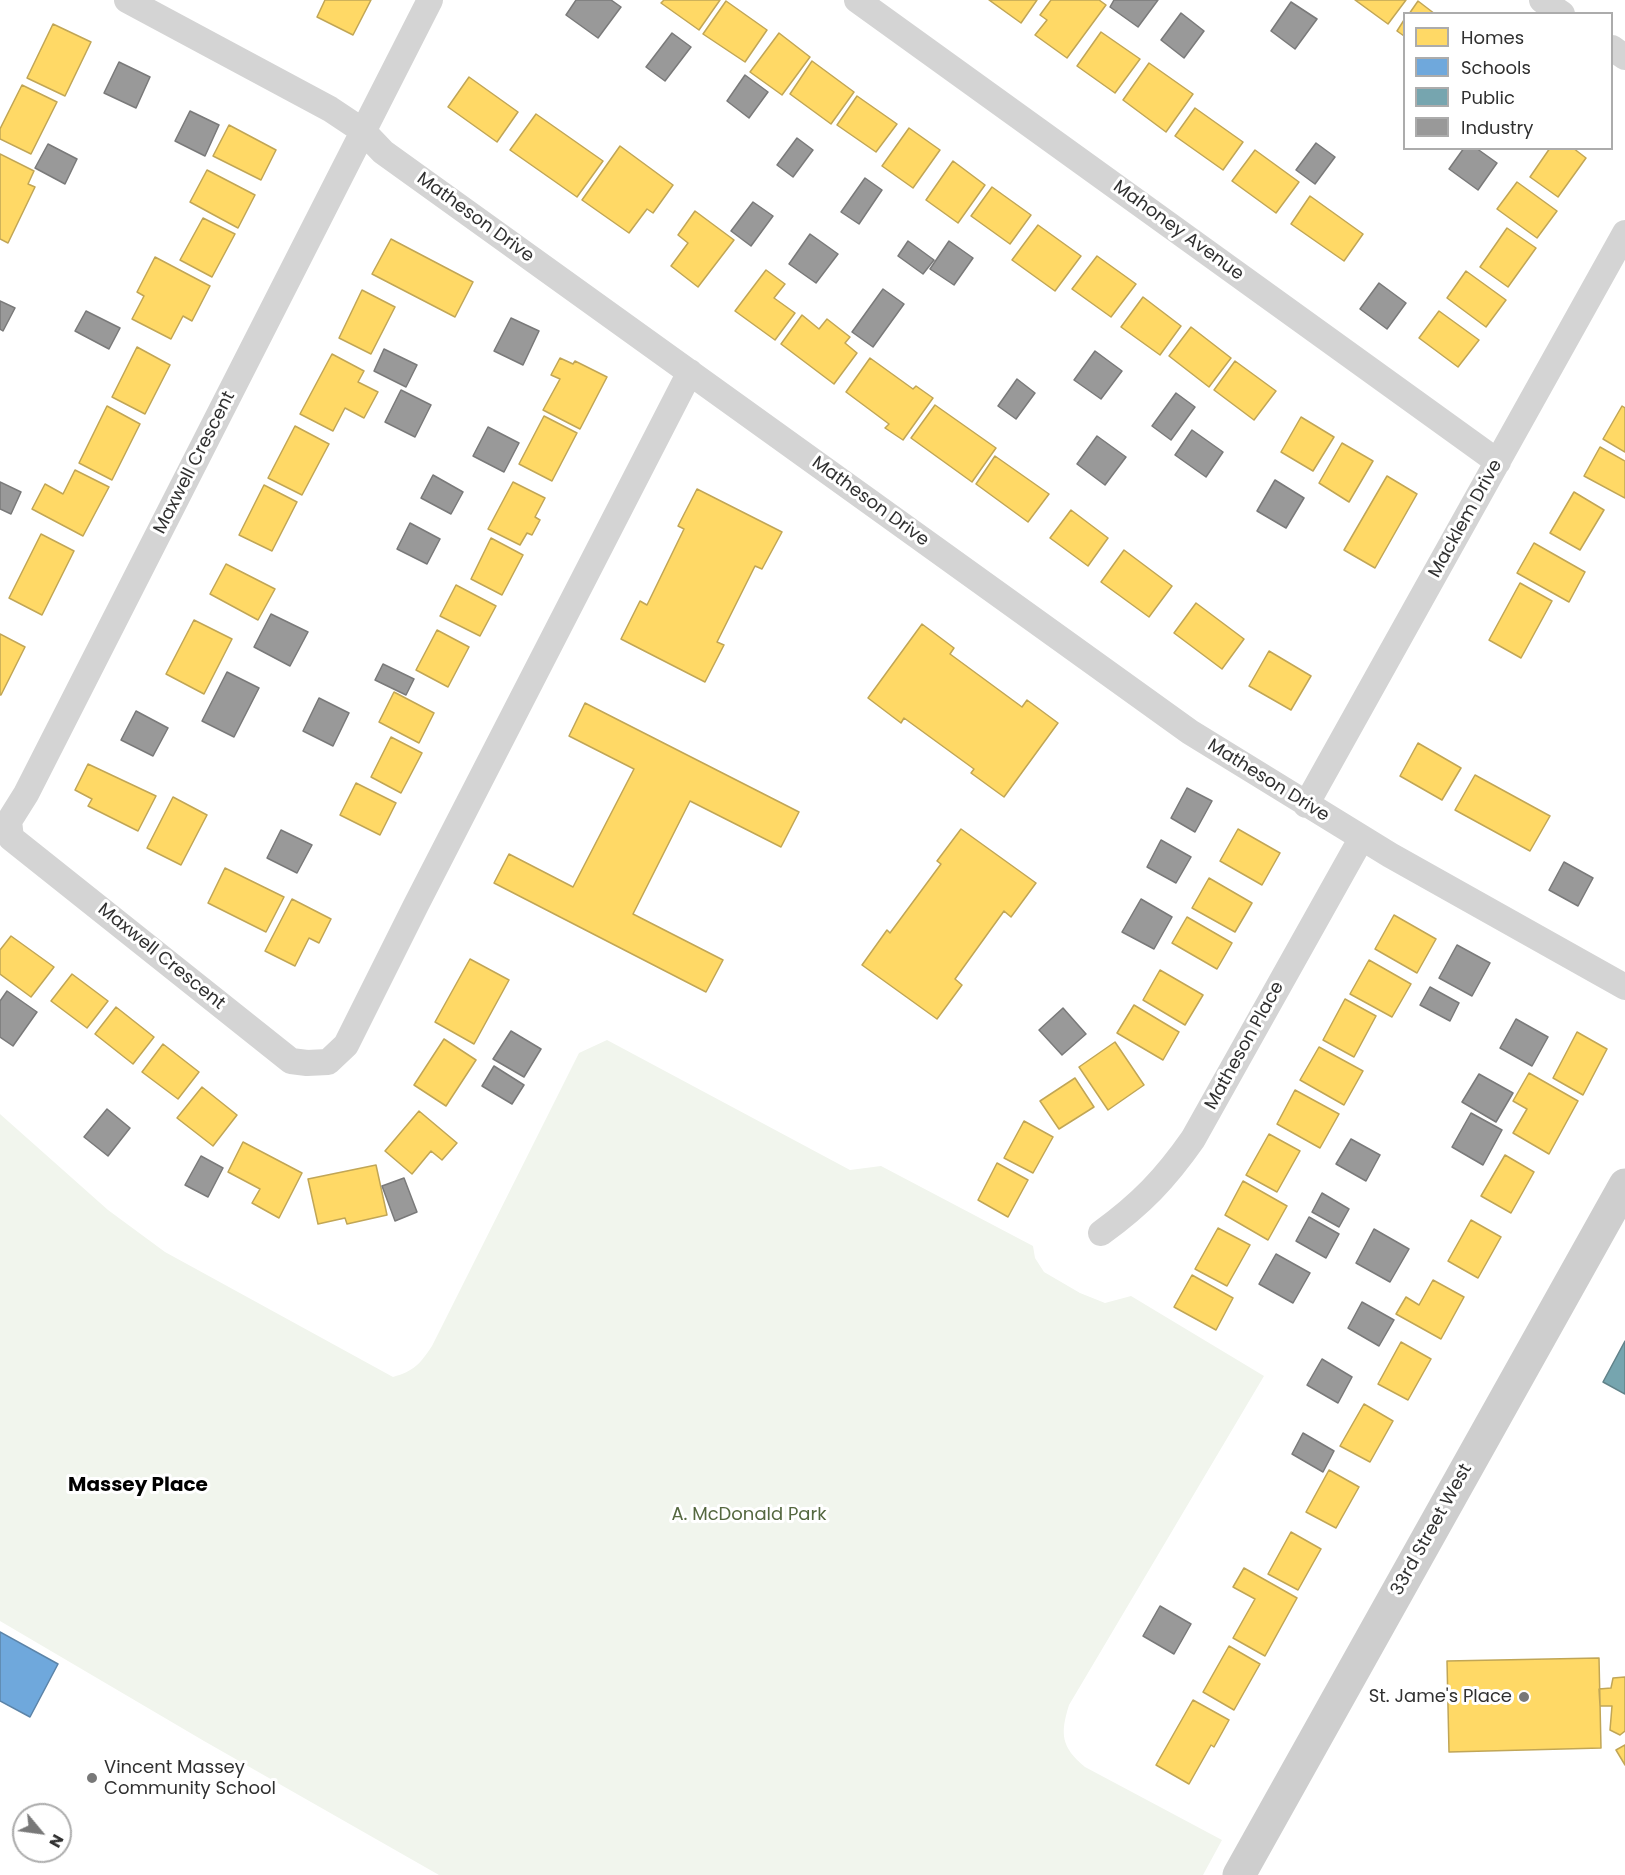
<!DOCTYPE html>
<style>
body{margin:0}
#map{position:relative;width:1625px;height:1875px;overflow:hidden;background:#fff;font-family:Poppins,sans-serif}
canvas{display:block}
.legend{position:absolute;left:1403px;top:12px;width:210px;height:138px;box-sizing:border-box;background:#fff;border:2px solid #acacac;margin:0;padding:8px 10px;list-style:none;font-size:18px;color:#303030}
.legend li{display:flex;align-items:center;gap:12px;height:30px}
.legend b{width:30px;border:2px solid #acacac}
.north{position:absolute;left:12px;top:1803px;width:60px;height:60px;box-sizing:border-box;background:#fff;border:2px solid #acacac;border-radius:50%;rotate:119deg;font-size:16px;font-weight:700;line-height:24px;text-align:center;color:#303030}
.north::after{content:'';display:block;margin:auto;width:21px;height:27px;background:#787878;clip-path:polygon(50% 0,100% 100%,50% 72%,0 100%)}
</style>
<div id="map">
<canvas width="1625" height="1875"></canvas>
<ul class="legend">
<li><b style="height:16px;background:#ffd966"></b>Homes</li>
<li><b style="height:16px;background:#6fa8dc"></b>Schools</li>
<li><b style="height:16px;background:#76a5af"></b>Public</li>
<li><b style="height:16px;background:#999"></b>Industry</li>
</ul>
<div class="north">N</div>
</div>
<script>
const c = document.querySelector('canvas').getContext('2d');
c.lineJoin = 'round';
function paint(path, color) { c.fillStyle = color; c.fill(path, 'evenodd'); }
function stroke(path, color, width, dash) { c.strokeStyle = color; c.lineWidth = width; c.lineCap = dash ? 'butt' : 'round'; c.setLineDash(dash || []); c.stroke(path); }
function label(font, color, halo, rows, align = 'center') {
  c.font = font + ' Poppins,sans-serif'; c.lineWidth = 6; c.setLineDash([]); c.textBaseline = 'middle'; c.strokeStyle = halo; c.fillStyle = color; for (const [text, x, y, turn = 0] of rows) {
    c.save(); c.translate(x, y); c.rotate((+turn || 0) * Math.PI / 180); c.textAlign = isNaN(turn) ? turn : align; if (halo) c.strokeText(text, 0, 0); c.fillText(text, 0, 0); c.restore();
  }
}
const green = new Path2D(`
 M607,1040L850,1170L881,1166L1033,1246L1035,1258L1044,1272L1080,1293L1105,1303L1131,1296L1264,1376L1069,1705C1060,1734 1061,1747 1085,1767L1222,1840L1203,1875H439L204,1741L0,1621V1114L108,1210L165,1252L393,1377C414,1371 420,1364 432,1346L579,1053Z`);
const homes = new Path2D(`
 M325,0H371L353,35L317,17Z
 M664,0H720L699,30L661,3Z
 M989,0H1037L1021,23Z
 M1051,0H1099L1106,5L1067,58L1035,35L1047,20L1040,15Z
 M1355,0H1406L1388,24Z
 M726,1L767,30L745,62L703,34Z
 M1418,1L1435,14H1409Z
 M1404,20V36L1397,31Z
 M53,24L91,42L65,96L27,78Z
 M1101,32L1140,59L1115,93L1077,66Z
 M779,33L810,57L782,95L750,72Z
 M812,61L854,92L831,124L790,94Z
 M1149,63L1193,94L1166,132L1123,100Z
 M469,77L518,112L497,142L448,107Z
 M22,85L57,102L31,154L0,139V129Z
 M857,96L897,124L876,152L837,125Z
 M1195,108L1243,142L1223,170L1175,136Z
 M536,114L603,161L577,197L510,150Z
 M229,125L276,150L261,180L213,156Z
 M909,128L940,150L913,188L882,166Z
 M620,146L673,185L653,213L647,209L629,233L582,200Z
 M1550,148H1573L1586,158L1558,197L1530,177Z
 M1255,150L1299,182L1276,213L1232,181Z
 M0,154L34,171L28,184L35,187L8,243L0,239Z
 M953,161L985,185L958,223L926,200Z
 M207,170L255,195L238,228L190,202Z
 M1517,182L1557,211L1537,238L1497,209Z
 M992,187L1031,215L1010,244L971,216Z
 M1310,196L1363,234L1344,261L1291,224Z
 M695,211L734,240L698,287L671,266L688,243L678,235Z
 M203,218L235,234L212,277L180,260Z
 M1038,225L1081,256L1055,291L1012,260Z
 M1507,228L1536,248L1508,287L1480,267Z
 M391,239L473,282L455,317L372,274Z
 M1097,256L1136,284L1111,317L1072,289Z
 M155,257L210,286L192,321L183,316L171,339L132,319L144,296L137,292Z
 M766,270L785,284L774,298L795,313L775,340L735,311Z
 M1466,271L1506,300L1486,327L1447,298Z
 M362,290L395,307L371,354L339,338Z
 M1143,297L1181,326L1160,355L1121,327Z
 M1439,311L1479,340L1458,367L1419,338Z
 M802,315L819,329L827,319L850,337L845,343L857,353L834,384L781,344Z
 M1191,327L1231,358L1209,387L1169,356Z
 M137,347L170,365L145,414L112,397Z
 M332,354L364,371L358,382L378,392L364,418L345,408L333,431L300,414Z
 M560,358L573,364L575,361L607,377L580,429L543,410L560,379L551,375Z
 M870,358L913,389L916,386L933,398L903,440L885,428L889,424L846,392Z
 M1235,361L1276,391L1254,420L1214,390Z
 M935,405L996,448L972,482L911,438Z
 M107,406L140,424L112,480L79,463Z
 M1622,406L1625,408V452L1603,439Z
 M544,416L577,433L552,481L519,464Z
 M1301,417L1334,437L1313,471L1281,452Z
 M295,426L329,444L302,495L268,478Z
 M1342,443L1373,461L1349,502L1319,483Z
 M1600,447L1625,461V498L1584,476Z
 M995,456L1049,494L1028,522L976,484Z
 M75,470L109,487L83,536L32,509L45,484L63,494Z
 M1387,476L1417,494L1375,568L1344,550Z
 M513,482L545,498L535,517L540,520L532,535L527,533L520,545L488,529Z
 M264,485L297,502L272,551L239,535Z
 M697,489L782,532L762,569L755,566L717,642L724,645L705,682L621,639L640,601L647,605L684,529L678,526Z
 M1574,492L1604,510L1580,550L1550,533Z
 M1071,510L1108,538L1088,566L1050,538Z
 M41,534L74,551L42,615L9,598Z
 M491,538L523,555L502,595L471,579Z
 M1534,543L1585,572L1569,602L1517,573Z
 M1124,550L1172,586L1149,617L1101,582Z
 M226,564L275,589L258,620L210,594Z
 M1520,583L1552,601L1521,658L1489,640Z
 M456,585L496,606L480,636L440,616Z
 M1196,603L1244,639L1222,669L1174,633Z
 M194,620L232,639L204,694L166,674Z
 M922,624L954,648L950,654L1022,707L1027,700L1058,723L1004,797L971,773L974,769L904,718L901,723L868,698Z
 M437,630L469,647L448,687L416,670Z
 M0,634L25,647L1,695H0Z
 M1269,651L1311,676L1291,710L1249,686Z
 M394,692L434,713L419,743L379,722Z
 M585,703L799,812L781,847L690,801L633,914L723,960L706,992L494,883L509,854L573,887L634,769L569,736Z
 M391,737L422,753L401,793L371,777Z
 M1418,743L1461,768L1442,800L1400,776Z
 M88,764L156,796L138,831L88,806L92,799L75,790Z
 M1475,775L1550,816L1530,851L1455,810Z
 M356,783L396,803L380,835L340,815Z
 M173,797L207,815L181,865L147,848Z
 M961,829L1036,883L1011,917L1004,911L955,979L962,985L937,1019L862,965L887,930L890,933L941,864L937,861Z
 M1238,829L1280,853L1262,885L1220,861Z
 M225,868L284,897L266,932L208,903Z
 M1209,878L1252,903L1235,932L1192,908Z
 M292,899L331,919L319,943L309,938L295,966L265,951Z
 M1394,915L1436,939L1417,973L1375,949Z
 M1187,917L1232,943L1217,969L1172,943Z
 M11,936L54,967L31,997L0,974V950Z
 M470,959L509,980L474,1044L435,1022Z
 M1369,960L1411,984L1392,1017L1350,994Z
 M1160,970L1203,995L1185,1025L1143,1000Z
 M72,974L108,1001L87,1028L51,1001Z
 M1345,999L1376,1016L1354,1057L1323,1040Z
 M1134,1005L1179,1032L1163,1060L1117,1033Z
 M116,1007L154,1037L133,1064L95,1034Z
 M1577,1032L1607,1049L1583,1095L1553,1078Z
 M444,1039L476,1060L446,1106L414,1085Z
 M1115,1042L1144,1085L1108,1110L1079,1067Z
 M163,1044L199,1072L178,1099L142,1072Z
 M1319,1047L1363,1071L1344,1105L1300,1080Z
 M1529,1073L1578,1101L1549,1154L1513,1133L1527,1109L1513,1101Z
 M1075,1078L1094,1107L1059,1129L1040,1101Z
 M202,1087L237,1115L213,1146L177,1118Z
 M1295,1090L1339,1114L1320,1148L1277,1124Z
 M419,1111L457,1143L442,1160L431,1151L412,1174L385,1151Z
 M1024,1121L1053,1137L1033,1173L1004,1158Z
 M1269,1134L1300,1151L1277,1192L1246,1175Z
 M243,1142L302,1173L279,1218L252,1203L260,1189L228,1172Z
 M1505,1155L1534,1172L1511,1213L1481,1196Z
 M997,1163L1028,1180L1008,1217L978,1200Z
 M376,1165L387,1215L347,1224L345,1218L318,1224L308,1179Z
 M1243,1181L1287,1206L1268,1240L1225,1215Z
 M1471,1220L1501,1237L1478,1278L1448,1261Z
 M1218,1228L1250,1245L1227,1286L1195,1269Z
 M1192,1275L1233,1298L1216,1330L1174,1307Z
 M1433,1280L1464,1297L1441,1339L1396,1314L1406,1297L1419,1305Z
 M1401,1342L1431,1359L1408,1400L1378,1384Z
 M1364,1404L1393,1421L1370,1462L1340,1446Z
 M1329,1470L1359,1487L1336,1528L1306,1512Z
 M1291,1532L1321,1549L1298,1590L1268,1574Z
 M1244,1568L1297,1598L1265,1656L1233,1638L1255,1599L1233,1587Z
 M1229,1646L1260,1664L1234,1710L1203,1692Z
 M1599,1658L1601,1748L1449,1752L1447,1661Z
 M1625,1677V1731L1620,1735L1610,1730L1612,1706H1600L1599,1689L1611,1688L1613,1678Z
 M1193,1700L1229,1720L1214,1747L1211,1745L1189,1784L1156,1765Z
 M1625,1745V1765L1616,1750Z`);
const schools = new Path2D(`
 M0,1632L58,1664L30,1717L0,1701Z`);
const public = new Path2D(`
 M1625,1341V1394L1603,1382Z`);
const industry = new Path2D(`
 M576,0H611L621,7L598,38L566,15Z
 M1114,0H1158L1138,27L1110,7Z
 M1291,2L1317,19L1295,49L1271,31Z
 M1181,13L1204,31L1184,58L1161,40Z
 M672,33L691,47L665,81L646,67Z
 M119,62L150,77L136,108L104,93Z
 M745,75L768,92L749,118L727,101Z
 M190,111L219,125L205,156L175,141Z
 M797,138L813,150L793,177L777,165Z
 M1316,143L1335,157L1315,184L1296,170Z
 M48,144L77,159L65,184L35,168Z
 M1464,148H1476L1497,163L1478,190L1449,169Z
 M865,178L882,190L859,224L841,212Z
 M753,202L773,216L751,246L731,231Z
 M810,234L838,254L816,283L789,264Z
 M908,241L934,260L923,274L898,256Z
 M949,241L973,258L954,285L930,269Z
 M1379,283L1406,303L1387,329L1360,309Z
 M883,289L904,304L873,347L852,332Z
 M0,301L15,308L3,331L0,329Z
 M86,311L120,328L109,349L75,331Z
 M511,318L539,331L523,365L494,351Z
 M384,349L417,365L406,387L374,371Z
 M1095,351L1122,371L1101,399L1074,380Z
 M1017,379L1035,393L1016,419L998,406Z
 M401,390L431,405L415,437L385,422Z
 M1176,393L1195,407L1171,440L1152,426Z
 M488,427L519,443L504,472L473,456Z
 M1192,430L1223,452L1206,477L1175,455Z
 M1097,436L1126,457L1105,485L1077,464Z
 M433,475L463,492L451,514L421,498Z
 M1275,480L1304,498L1286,528L1257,511Z
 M0,482L21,492L11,514L0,509Z
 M410,523L440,539L427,564L397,549Z
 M271,614L308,632L290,666L254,647Z
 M383,664L414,679L406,695L375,680Z
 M227,672L259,688L234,737L202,721Z
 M319,698L349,713L333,746L303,731Z
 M136,711L168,728L153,756L121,740Z
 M1187,788L1212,801L1195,832L1171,818Z
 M281,830L312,845L297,873L267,858Z
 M1161,840L1191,857L1176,883L1147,867Z
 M1564,862L1593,878L1578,906L1549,890Z
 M1141,899L1172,917L1154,949L1122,932Z
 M1457,945L1490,963L1472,996L1439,978Z
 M1430,987L1459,1003L1450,1021L1420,1005Z
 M7,991L37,1012L13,1046L0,1037V1001Z
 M1063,1008L1086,1034L1062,1055L1039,1030Z
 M1516,1019L1548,1037L1532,1066L1500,1048Z
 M511,1031L541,1049L524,1077L493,1059Z
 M494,1066L524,1085L512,1104L482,1086Z
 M1479,1074L1513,1093L1496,1122L1462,1102Z
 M107,1109L130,1128L108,1156L84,1137Z
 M1471,1113L1502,1130L1483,1165L1452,1147Z
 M1351,1139L1380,1155L1366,1181L1336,1164Z
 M201,1156L223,1168L208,1197L185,1185Z
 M404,1178L417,1212L395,1221L382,1186Z
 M1322,1193L1349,1209L1339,1227L1312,1212Z
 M1309,1217L1339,1234L1326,1258L1296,1241Z
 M1374,1229L1409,1249L1390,1282L1356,1263Z
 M1276,1254L1310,1273L1293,1303L1259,1284Z
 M1362,1302L1394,1320L1379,1346L1348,1328Z
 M1322,1359L1352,1377L1338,1403L1307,1385Z
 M1303,1433L1334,1451L1323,1472L1292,1454Z
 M1160,1606L1191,1624L1174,1654L1143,1636Z`);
const minor = new Path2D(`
 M127,0L330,109L363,131L383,152L1190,732L1390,855L1625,987
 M430,0L26,794L9,821L11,838L291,1061L307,1063L328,1062L346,1045L416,905L690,372
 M857,0L1498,462
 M1542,0L1562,14
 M1612,48L1625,57
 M1306,805L1625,233
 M1101,1233C1141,1204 1165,1179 1193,1139L1361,839`);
const secondary = new Path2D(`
 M1239,1875L1625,1185`);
const markers = [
 [1524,1697,6,"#787878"],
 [92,1778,6,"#787878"]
];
const streetNames = [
 ["Matheson Drive",475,218,36],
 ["Mahoney Avenue",1178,231,36],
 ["Maxwell Crescent",195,463,-63],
 ["Matheson Drive",870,502,36],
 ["Macklem Drive",1466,519,-61],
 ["Matheson Drive",1268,781,32],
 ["Maxwell Crescent",161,957,39],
 ["Matheson Place",1245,1046,-61],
 ["33rd Street West",1432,1530,-61]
];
const parkNames = [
 ["A. McDonald Park",749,1515]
];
const poiNames = [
 ["St. Jame's Place",1512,1697],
 ["Vincent Massey",104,1768,"left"],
 ["Community School",104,1789,"left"]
];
const neighbourhoodNames = [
 ["Massey Place",138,1486]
];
paint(green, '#f1f5ed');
paint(homes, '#ffd966');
stroke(homes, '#c1a656', 1.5);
paint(schools, '#6fa8dc');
stroke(schools, '#5c84a8', 1.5);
paint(public, '#76a5af');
stroke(public, '#618289', 1.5);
paint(industry, '#999');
stroke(industry, '#7a7a7a', 1.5);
stroke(minor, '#d4d4d4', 26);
stroke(secondary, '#cecece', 33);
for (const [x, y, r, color] of markers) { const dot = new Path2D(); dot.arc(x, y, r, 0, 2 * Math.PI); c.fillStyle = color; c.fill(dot); stroke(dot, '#fff', 2); }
label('18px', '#303030', '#fff', streetNames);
label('18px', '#556840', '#fff', parkNames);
label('18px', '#303030', '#fff', poiNames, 'right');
label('bold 20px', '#000', '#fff', neighbourhoodNames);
</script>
